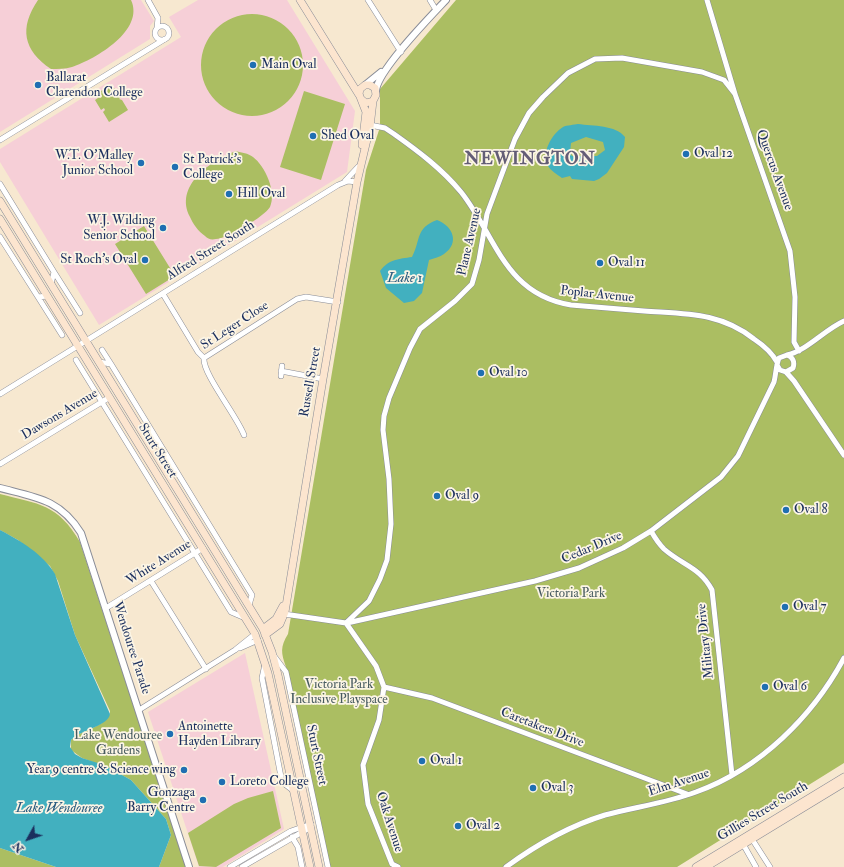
<!DOCTYPE html>
<style>
body{margin:0}
#map{position:relative;width:844px;height:867px;overflow:hidden;background:#f7e8d0;font-family:"IM FELL Double Pica",serif}
canvas{display:block}
.north{position:absolute;left:8px;top:819px;width:40px;height:40px;-webkit-text-stroke:3px #fcf5e5;paint-order:stroke;rotate:230deg;font-size:11px;font-weight:700;line-height:16px;text-align:center;color:#1b2f5e}
.north::after{content:'';display:block;margin:auto;width:14px;height:18px;background:#1b2f5e;clip-path:polygon(50% 0,100% 100%,50% 72%,0 100%)}
</style>
<div id="map">
<canvas width="844" height="867"></canvas>
<div class="north">N</div>
</div>
<script>
const c = document.querySelector('canvas').getContext('2d');
c.lineJoin = 'round';
function paint(path, color) { c.fillStyle = color; c.fill(path, 'evenodd'); }
function stroke(path, color, width, dash) { c.strokeStyle = color; c.lineWidth = width; c.lineCap = dash ? 'butt' : 'round'; c.setLineDash(dash || []); c.stroke(path); }
function label(font, color, halo, rows, align = 'center') {
  c.font = font + ' "IM FELL Double Pica",serif'; c.lineWidth = 3.5; c.setLineDash([]); c.textBaseline = 'middle'; c.strokeStyle = halo; c.fillStyle = color; for (const [text, x, y, turn = 0] of rows) {
    c.save(); c.translate(x, y); c.rotate((+turn || 0) * Math.PI / 180); c.textAlign = isNaN(turn) ? turn : align; if (halo) c.strokeText(text, 0, 0); c.fillText(text, 0, 0); c.restore();
  }
}
const built = new Path2D(`
 M0,0H141L154,21L150,26V39L0,132Z
 M198,0H287L355,111L347,172L99,325L0,162V149L181,37L169,17Z
 M245,653L284,829L223,867H199L148,712Z`);
const green = new Path2D(`
 M38,0H131C145,30 96,59 72,67C65,69 58,69 51,69C23,50 19,28 38,0Z
 M456,0H844V763L677,867H330L286,667C281,653 280,647 288,634L366,170L380,127V89Z
 M201 65a51 51 0 1 1 102 0a51 51 0 1 1-102 0Z
 M110,85L113,89L115,88L121,97L119,99L122,100L128,110L109,122L103,112L105,110L104,108L101,110L95,100L98,98L95,95Z
 M304,91L345,104L321,180L280,167Z
 M236,151C242,153 248,153 253,157C265,166 277,192 270,207C265,216 227,239 216,239C211,240 208,239 205,236C198,231 193,224 190,217C174,186 210,161 236,151Z
 M144,226L175,276L146,294L115,244Z
 M0,494C39,504 58,504 80,542L186,867H159L171,835L166,819L131,780L109,768L82,758L71,750V740C84,728 100,730 110,714V711L75,635L58,581L50,566L18,540L0,530Z
 M273,791L281,828L216,867L199,866L188,833L234,804L248,798Z
 M0,848L56,867H0Z`);
const water = new Path2D(`
 M578,124C593,126 616,125 625,137L624,147L607,173L599,179L594,181L572,179L570,176L562,178C558,175 550,170 548,166C541,152 552,134 563,127C567,125 574,125 578,124ZM586,137L603,142L605,150L597,156H572L570,153L571,143Z
 M437,220C453,226 460,243 444,254C440,257 434,258 429,260L422,293L414,301L404,303L386,288L380,271C389,259 399,259 412,257C421,240 415,228 437,220Z
 M0,530C21,541 43,554 55,574L75,635L110,714C109,725 83,730 75,737L71,740L70,747L75,754L82,758L104,765L131,780L166,819L171,835L159,867H56L0,848Z`);
const minor = new Path2D(`
 M148,0L158,18L157,28
 M368,0L401,52
 M430,0L436,10
 M707,0L735,94L790,251L795,297L794,342L799,351
 M155 33a7 7 0 1 1 14 0a7 7 0 1 1-14 0Z
 M370,125L385,128L394,134C418,151 442,169 461,192C496,236 504,294 571,305C596,307 620,309 644,311C685,314 720,312 754,339C763,345 772,353 777,362
 M0,140L165,39
 M345,181L358,167
 M0,184L54,272L51,284
 M0,237L38,297L47,296
 M54,272L80,313
 M163,294L198,352L204,358
 M38,297L62,335
 M102,350L111,364
 M787,355C808,350 824,330 844,321
 M76,360L231,612L245,618
 M99,362L111,364L252,595L249,605
 M281,371L323,379
 M786,372L794,381L844,455
 M281,376L282,366
 M0,394L338,185L348,181L357,182
 M244,435C237,416 202,373 204,358L297,299L306,297L338,302
 M0,464L110,397
 M651,531C655,538 659,544 664,549C682,565 700,567 712,590L732,775
 M151,581L206,669
 M106,608L203,548
 M284,614L346,623L376,666L384,687L379,720L363,765L368,804L392,864L398,867
 M346,623L369,601L380,579L387,560L391,524L389,479L383,430L384,416L389,398L410,348L420,329L455,301L472,284L479,260L487,214L515,139L529,113L543,97L568,73L595,59L622,58L702,72L724,80L735,94
 M347,623L535,581L579,568L623,548L651,531L721,477L738,456L774,382C776,374 776,365 779,358L787,355C793,357 795,362 793,368L786,372L780,370L777,365
 M240,648L258,640
 M274,656L286,672L328,867
 M265,664L262,678L282,782L294,791
 M384,687L432,698L687,794
 M139,710L235,650L255,634
 M292,837L298,847L302,867
 M752,839L770,867
 M743,844L756,867
 M230,867L291,831L311,824
 M242,867L311,827
 M506,867C536,845 569,826 605,815C635,807 667,803 696,792C760,769 813,716 844,658`);
const tertiary = new Path2D(`
 M365,85L381,72
 M376,91C377,71 430,17 446,0
 M0,488C35,497 60,499 81,533L189,867`);
const secondary = new Path2D(`
 M300,0L359,95
 M361,99L366,103L373,101L376,95L375,88L370,85H365L360,89L359,94L366,112L362,145
 M0,201L263,629L272,652L278,675L319,867
 M0,219L255,634L268,673L310,867
 M263,629L276,619L283,606
 M265,635L280,624L285,612L323,379L357,182L370,127L373,101
 M696,867L844,777
 M706,867L844,783`);
const markers = [
 [253,65,4,"#1f6fb2"],
 [38,85,4,"#1f6fb2"],
 [313,136,4,"#1f6fb2"],
 [686,154,4,"#1f6fb2"],
 [141,163,4,"#1f6fb2"],
 [175,167,4,"#1f6fb2"],
 [229,194,4,"#1f6fb2"],
 [163,228,4,"#1f6fb2"],
 [145,260,4,"#1f6fb2"],
 [600,263,4,"#1f6fb2"],
 [481,373,4,"#1f6fb2"],
 [437,496,4,"#1f6fb2"],
 [786,510,4,"#1f6fb2"],
 [785,607,4,"#1f6fb2"],
 [765,687,4,"#1f6fb2"],
 [170,734,4,"#1f6fb2"],
 [422,761,4,"#1f6fb2"],
 [184,770,4,"#1f6fb2"],
 [222,782,4,"#1f6fb2"],
 [533,788,4,"#1f6fb2"],
 [203,800,4,"#1f6fb2"],
 [458,826,4,"#1f6fb2"]
];
const poiNames = [
 ["Main Oval",261,65],
 ["Ballarat",46,78],
 ["Clarendon College",46,93],
 ["Shed Oval",321,136],
 ["Oval 12",694,154],
 ["W.T. O'Malley",133,156,"right"],
 ["Junior School",133,171,"right"],
 ["St Patrick's",183,160],
 ["College",183,175],
 ["Hill Oval",237,194],
 ["W.J. Wilding",155,221,"right"],
 ["Senior School",155,236,"right"],
 ["St Roch's Oval",137,260,"right"],
 ["Oval 11",608,263],
 ["Oval 10",489,373],
 ["Oval 9",445,496],
 ["Oval 8",794,510],
 ["Oval 7",793,607],
 ["Oval 6",773,687],
 ["Antoinette",178,727],
 ["Hayden Library",178,742],
 ["Oval 1",430,761],
 ["Year 9 centre & Science wing",176,770,"right"],
 ["Loreto College",230,782],
 ["Oval 3",541,788],
 ["Gonzaga",195,793,"right"],
 ["Barry Centre",195,808,"right"],
 ["Oval 2",466,826]
];
const streetNames = [
 ["Quercus Avenue",774,170,70],
 ["Plane Avenue",470,242,-77],
 ["Alfred Street South",211,251,-32],
 ["Poplar Avenue",597,295,6],
 ["St Leger Close",235,326,-33],
 ["Russell Street",311,382,-80],
 ["Dawsons Avenue",60,415,-31],
 ["Sturt Street",157,451,58],
 ["Cedar Drive",592,548,-23],
 ["White Avenue",159,563,-32],
 ["Military Drive",706,641,-96],
 ["Wendouree Parade",131,648,72],
 ["Caretakers Drive",542,728,21],
 ["Sturt Street",316,755,78],
 ["Elm Avenue",679,783,-18],
 ["Gillies Street South",763,812,-31],
 ["Oak Avenue",389,822,72]
];
const parkNames = [
 ["Victoria Park",571,594],
 ["Victoria Park",339,685],
 ["Inclusive Playspace",339,700],
 ["Lake Wendouree",118,736],
 ["Gardens",118,751]
];
const waterNames = [
 ["Lake 1",405,279],
 ["Lake Wendouree",59,809]
];
const districtNames = [
 ["NEWINGTON",530,160]
];
paint(built, '#f6cfd7');
paint(green, '#abbe62');
paint(water, '#42b0bf');
stroke(minor, '#898c97', 6);
stroke(tertiary, '#898c97', 8);
stroke(secondary, '#898c97', 8);
stroke(minor, '#fff', 5);
stroke(tertiary, '#fff', 6);
stroke(secondary, '#fce5cf', 7);
for (const [x, y, r, color] of markers) { const dot = new Path2D(); dot.arc(x, y, r, 0, 2 * Math.PI); c.fillStyle = color; c.fill(dot); stroke(dot, '#fcf5e5', 1.5); }
label('13px', '#1b2f5e', '#fcf5e5', poiNames, 'left');
label('13px', '#1b2f5e', '#fcf5e5', streetNames);
label('13px', '#465a5f', '#fcf5e5', parkNames);
label('italic 14px', '#295c80', '#fcf5e5', waterNames);
c.letterSpacing = '1px';
label('bold 17px', '#635d76', '#fcf5e5', districtNames);
c.letterSpacing = '0px';
</script>
